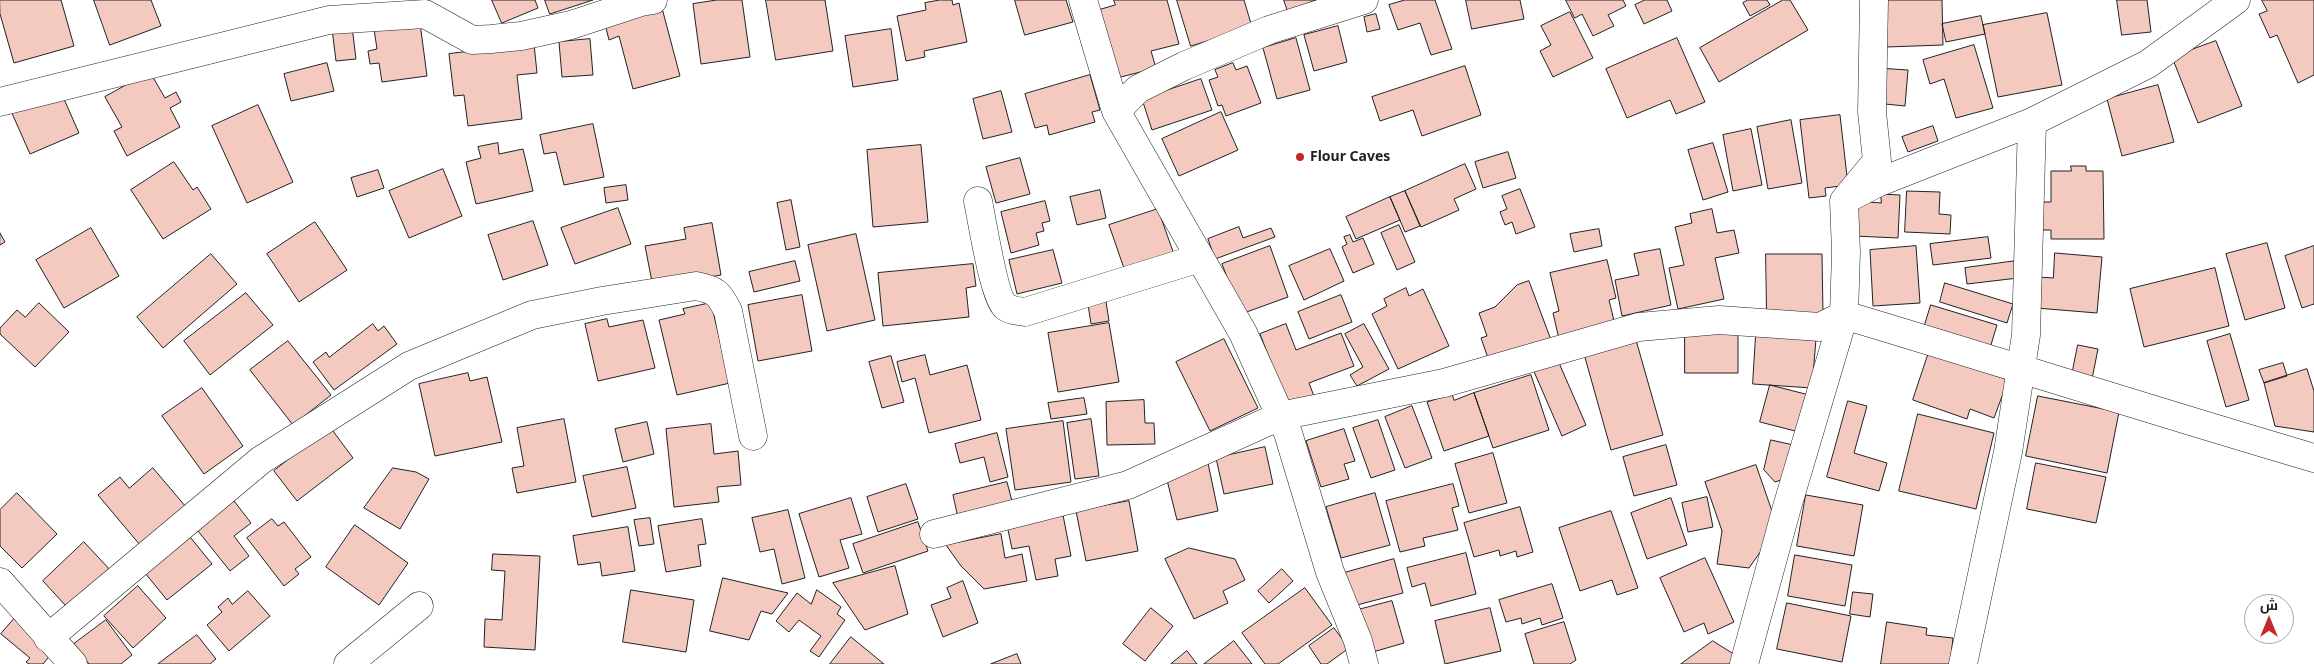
<!DOCTYPE html>
<meta charset="utf-8">
<style>
body{margin:0}
#map{position:relative;width:2314px;height:664px;overflow:hidden;background:#fff;font-family:"Noto Sans",Cairo,sans-serif}
canvas{display:block}
.north{position:absolute;left:2244px;top:594px;width:50px;height:50px;box-sizing:border-box;background:#fff;border:1px solid #a7a7a7;border-radius:50%;rotate:0deg;font-size:14px;font-weight:700;line-height:20px;text-align:center;color:#222}
.north::after{content:'';display:block;margin:auto;width:18px;height:22px;background:#c62828;clip-path:polygon(50% 0,100% 100%,50% 72%,0 100%)}
</style>
<div id="map">
<canvas width="2314" height="664"></canvas>
<div class="north">ش</div>
</div>
<script>
const c = document.querySelector('canvas').getContext('2d');
c.lineJoin = 'round';
function paint(path, color) { c.fillStyle = color; c.fill(path, 'evenodd'); }
function stroke(path, color, width, dash) { c.strokeStyle = color; c.lineWidth = width; c.lineCap = dash ? 'butt' : 'round'; c.setLineDash(dash || []); c.stroke(path); }
function label(font, color, halo, rows, align = 'center') {
  c.font = font + ' "Noto Sans",sans-serif'; c.lineWidth = 4; c.setLineDash([]); c.textBaseline = 'middle'; c.strokeStyle = halo; c.fillStyle = color; for (const [text, x, y, turn = 0] of rows) {
    c.save(); c.translate(x, y); c.rotate((+turn || 0) * Math.PI / 180); c.textAlign = isNaN(turn) ? turn : align; if (halo) c.strokeText(text, 0, 0); c.fillText(text, 0, 0); c.restore();
  }
}
const building = new Path2D(`
 M0,0H61L74,46L14,63L0,14Z
 M94,0H151L161,26L110,45Z
 M492,0H535L538,8L502,23Z
 M545,0H593L550,14Z
 M717,0H742L750,57L701,64L693,4Z
 M766,0H825L833,51L776,60Z
 M940,0H952L953,5L959,3L967,42L924,51L925,57L906,61L897,16L926,10L925,3Z
 M1015,0H1066L1073,22L1025,35Z
 M1114,0H1167L1179,44L1151,51L1156,68L1117,78L1098,10L1115,5Z
 M1177,0H1244L1252,27L1191,46Z
 M1284,0H1316L1288,11Z
 M1405,0H1435L1452,49L1431,55L1420,23L1398,30L1389,5Z
 M1466,0H1520L1524,19L1472,29Z
 M1566,0H1623L1626,6L1608,15L1614,26L1593,36L1582,14L1575,18Z
 M1645,0H1667L1672,11L1644,24L1635,5Z
 M1748,0H1767L1770,5L1750,16L1743,3Z
 M1783,0H1790L1808,30L1719,82L1700,48Z
 M1886,0H1942L1943,45L1887,47Z
 M2117,0H2147L2151,32L2122,35Z
 M2262,0H2314V75L2298,83L2277,35L2270,38L2259,14L2267,11Z
 M662,8L680,76L633,89L619,36L609,40L605,24Z
 M1570,12L1593,58L1553,77L1540,51L1551,45L1541,26Z
 M2047,13L2062,85L1998,97L1983,25Z
 M1376,14L1380,29L1367,32L1364,17Z
 M1981,16L1985,34L1946,42L1942,24Z
 M420,23L427,76L382,82L379,63L370,64L368,51L377,49L374,29Z
 M352,26L356,59L336,61L332,29Z
 M1338,26L1347,62L1314,71L1304,35Z
 M891,29L898,80L853,87L845,36Z
 M1296,38L1310,90L1277,99L1263,48Z
 M1677,38L1705,102L1676,114L1670,100L1627,118L1606,69Z
 M590,39L593,75L562,77L559,42Z
 M2216,41L2242,106L2198,123L2172,57Z
 M534,44L537,73L517,75L522,119L468,126L464,95L454,96L449,54Z
 M1974,45L1993,108L1956,118L1944,79L1930,84L1923,60Z
 M327,63L334,91L291,101L284,74Z
 M1233,63L1236,70L1247,66L1261,103L1226,116L1222,105L1218,106L1209,80L1218,77L1215,70Z
 M1465,66L1481,115L1422,136L1413,110L1380,121L1372,97Z
 M1877,68L1908,70L1905,106L1875,103Z
 M150,72L165,98L176,92L181,102L170,108L180,127L127,156L114,131L122,127L105,97Z
 M1090,75L1100,110L1092,112L1095,122L1049,135L1047,125L1035,128L1025,94Z
 M1201,79L1212,110L1152,130L1142,99Z
 M2158,85L2174,142L2122,156L2107,99Z
 M60,90L79,133L30,154L11,111Z
 M1001,91L1012,132L983,139L973,99Z
 M258,105L293,182L247,203L212,126Z
 M1221,112L1238,150L1179,176L1162,139Z
 M1840,115L1848,185L1825,188L1826,196L1809,198L1800,120Z
 M1791,120L1802,183L1768,189L1757,127Z
 M593,124L604,177L564,185L556,152L544,154L540,135Z
 M1933,126L1938,141L1908,152L1902,137Z
 M1751,129L1762,185L1733,191L1723,135Z
 M498,143L499,154L523,149L533,191L476,204L466,162L481,158L478,147Z
 M1713,143L1728,192L1703,200L1688,150Z
 M921,145L928,222L873,227L867,150Z
 M1508,152L1516,178L1483,188L1475,162Z
 M1020,158L1030,194L996,203L986,167Z
 M174,162L193,190L197,187L211,209L163,239L131,190Z
 M1465,164L1476,189L1454,199L1459,210L1421,227L1405,191Z
 M2071,166H2086V171H2103L2104,239H2051V230H2039V202H2051V171H2071Z
 M443,169L462,216L409,238L389,191Z
 M378,170L384,188L357,197L351,178Z
 M626,185L628,200L606,203L604,188Z
 M1520,189L1535,227L1516,234L1512,222L1505,225L1500,212L1507,209L1502,196Z
 M1100,190L1106,218L1077,225L1070,197Z
 M1405,191L1420,226L1405,232L1390,197Z
 M1907,191L1940,192L1939,214L1951,215L1950,234L1905,232Z
 M1881,194L1900,195L1898,238L1854,236L1856,201L1881,203Z
 M1390,197L1400,220L1356,239L1346,217Z
 M791,200L800,247L786,250L777,203Z
 M1045,201L1050,221L1042,223L1044,231L1036,233L1039,245L1011,253L1001,212Z
 M618,208L631,244L575,264L561,228Z
 M1158,209L1176,260L1127,277L1109,225Z
 M1712,209L1717,233L1734,230L1739,253L1715,258L1724,299L1678,309L1669,268L1684,265L1675,227L1692,223L1690,214Z
 M533,221L548,265L503,280L488,235Z
 M315,222L347,270L299,302L267,254Z
 M712,223L721,275L653,287L645,246L686,239L684,228Z
 M1399,225L1415,262L1397,270L1381,233Z
 M1239,227L1243,238L1271,228L1275,237L1215,259L1208,239Z
 M91,228L119,276L64,308L36,260Z
 M1599,229L1602,246L1574,252L1570,234Z
 M0,233L5,242L0,245Z
 M856,234L875,320L827,331L808,245Z
 M1350,235L1353,242L1363,238L1374,264L1353,273L1342,247L1347,244L1344,237Z
 M1988,237L1991,258L1933,265L1930,244Z
 M2267,243L2285,308L2245,320L2226,254Z
 M1270,246L1288,297L1241,314L1222,264Z
 M1916,246L1920,303L1873,306L1870,250Z
 M2314,246V304L2302,308L2285,256Z
 M1330,249L1344,281L1304,300L1289,266Z
 M1660,249L1671,305L1622,316L1615,280L1639,275L1634,254Z
 M1053,250L1062,283L1017,294L1009,260Z
 M2055,253L2102,257L2097,313L2036,308L2039,277L2053,278Z
 M211,254L237,284L163,348L137,317Z
 M1766,254H1822L1823,314L1767,315Z
 M1607,260L1616,298L1609,300L1615,325L1559,339L1553,313L1559,311L1550,273Z
 M795,261L800,281L754,292L749,272Z
 M2016,261L2018,278L1967,284L1965,268Z
 M973,264L976,286L966,288L969,317L883,326L878,273Z
 M2215,268L2229,326L2144,347L2130,289Z
 M1529,281L1551,340L1489,361L1481,338L1487,336L1479,313L1495,307L1517,285Z
 M1945,283L2013,304L2007,323L1940,302Z
 M1406,288L1409,296L1423,289L1449,346L1398,369L1372,314L1387,306L1384,299Z
 M246,293L273,325L210,375L184,341Z
 M802,295L812,351L758,361L748,305Z
 M1105,295L1109,321L1091,324L1087,298Z
 M1341,295L1352,322L1309,339L1298,312Z
 M39,303L69,332L35,367L0,334V328L17,310L25,317Z
 M711,303L730,383L677,395L659,320L685,314L683,309Z
 M1931,305L1997,325L1990,348L1924,328Z
 M607,319L609,327L643,320L655,368L598,381L585,324Z
 M1109,323L1119,382L1058,392L1048,333Z
 M373,324L378,331L384,326L397,344L334,390L313,362L326,352L329,357Z
 M1286,324L1296,350L1341,333L1354,366L1309,383L1314,396L1288,406L1260,334Z
 M1364,324L1389,369L1357,386L1350,375L1363,367L1345,334Z
 M1685,330H1738V373H1685Z
 M2230,334L2249,400L2226,407L2207,341Z
 M1756,335L1816,339L1812,388L1753,384Z
 M1224,339L1258,408L1210,431L1176,362Z
 M1636,340L1663,435L1611,450L1584,354Z
 M288,341L331,395L293,425L250,370Z
 M2078,345L2098,349L2092,379L2072,375Z
 M1929,352L2008,380L1994,418L1970,409L1967,419L1913,400Z
 M925,355L930,375L967,365L981,420L929,433L915,378L902,382L897,362Z
 M891,356L904,402L882,408L869,362Z
 M1556,356L1586,425L1562,436L1532,367Z
 M2283,363L2287,376L2264,383L2259,370Z
 M2307,369L2314,391V432L2275,426L2264,383Z
 M468,373L470,381L487,377L502,442L435,456L419,384Z
 M1531,375L1549,430L1493,448L1474,393Z
 M1770,385L1817,397L1807,434L1760,422Z
 M202,388L243,446L204,474L162,416Z
 M1474,393L1489,436L1444,451L1427,402L1452,394L1454,400Z
 M2038,396L2119,412L2107,473L2026,456Z
 M1084,398L1087,414L1051,419L1048,403Z
 M1144,400L1145,423H1154L1155,444L1107,445L1106,402Z
 M1848,401L1867,406L1854,453L1887,463L1879,491L1827,477Z
 M1412,406L1432,458L1405,468L1385,417Z
 M1918,414L1994,433L1976,509L1899,491Z
 M564,419L576,482L517,493L512,468L524,466L517,428Z
 M1091,419L1099,476L1075,479L1067,423Z
 M1378,420L1395,470L1371,478L1353,428Z
 M1063,421L1071,482L1015,490L1006,429Z
 M647,422L654,454L623,462L615,429Z
 M711,424L714,454L738,451L741,485L717,487L719,502L674,507L666,429Z
 M330,427L353,458L297,501L274,471Z
 M1344,429L1355,461L1344,464L1349,479L1321,487L1306,441Z
 M997,433L1008,477L990,482L984,457L960,463L955,444Z
 M1771,440L1798,446L1792,476L1775,482L1764,470Z
 M1666,445L1677,485L1634,496L1623,457Z
 M1265,447L1273,484L1224,494L1216,458Z
 M1493,453L1507,503L1469,513L1455,464Z
 M1208,463L1218,511L1177,520L1165,472Z
 M2036,463L2106,477L2096,523L2027,509Z
 M1756,465L1773,514L1763,548L1749,568L1717,564L1722,531L1705,482Z
 M627,467L636,508L592,517L583,476Z
 M153,468L186,507L140,545L98,495L120,477L129,488Z
 M393,468L416,472L429,479L400,529L364,508Z
 M1007,482L1013,505L958,518L953,495Z
 M906,484L918,519L878,532L867,497Z
 M1453,484L1459,506L1452,508L1458,530L1423,538L1425,546L1400,552L1386,501Z
 M17,493L57,534L22,568L0,546V510Z
 M1375,493L1390,545L1341,558L1326,507Z
 M1806,495L1863,505L1854,556L1797,546Z
 M231,497L251,523L234,536L249,556L230,571L194,526Z
 M1707,497L1713,527L1688,532L1682,503Z
 M851,498L862,534L840,540L849,568L819,577L799,514Z
 M1671,498L1687,545L1647,559L1631,513Z
 M1129,501L1138,551L1086,561L1076,511Z
 M1520,507L1533,552L1517,557L1516,551L1500,556L1499,550L1474,557L1464,523Z
 M788,510L805,578L782,584L774,549L760,552L752,518Z
 M1611,511L1638,588L1617,595L1612,580L1580,591L1559,528Z
 M1063,515L1071,556L1055,559L1058,576L1036,580L1029,546L1012,549L1007,525Z
 M650,518L654,544L639,546L634,520Z
 M272,519L278,526L284,522L311,557L295,569L299,574L284,586L247,538Z
 M702,519L706,544L698,545L701,566L666,572L658,526Z
 M918,522L928,551L863,573L853,544Z
 M355,525L408,563L379,605L326,567Z
 M628,527L635,571L602,576L600,562L578,565L573,536Z
 M186,532L212,564L167,600L141,568Z
 M1001,534L1005,558L1022,554L1027,581L984,589L961,566L946,545Z
 M84,542L112,572L66,606L43,581Z
 M1189,548L1235,559L1245,580L1223,591L1228,603L1194,619L1165,559Z
 M1466,553L1476,594L1431,606L1425,583L1412,587L1407,568Z
 M493,554L540,556L535,650L484,647L485,619L502,620L505,571L492,570Z
 M1795,555L1852,565L1845,606L1788,596Z
 M1705,558L1734,622L1708,634L1704,623L1684,632L1660,578Z
 M1394,559L1403,593L1353,606L1344,573Z
 M895,566L908,614L865,630L833,583Z
 M1282,569L1293,581L1269,603L1258,591Z
 M723,578L788,593L772,614L761,611L749,640L710,631Z
 M963,581L978,623L943,637L931,605L951,598L947,588Z
 M1552,584L1563,618L1542,625L1540,618L1522,624L1521,618L1506,622L1499,600Z
 M138,586L166,618L133,648L104,616Z
 M1305,588L1332,625L1278,664H1265L1242,633Z
 M631,590L694,600L686,652L623,642Z
 M817,590L841,607L837,614L845,620L819,657L810,651L821,636L799,620L789,632L776,621L797,593L811,604Z
 M248,591L270,616L229,651L207,625L222,612L218,607L228,598L232,604Z
 M1853,592L1873,594L1870,617L1850,614Z
 M1392,601L1404,643L1366,654L1354,611Z
 M1787,603L1851,616L1842,662L1777,649Z
 M1151,608L1173,626L1145,661L1123,644Z
 M1490,608L1501,651L1445,664L1435,621Z
 M14,619L52,653L43,664H29L26,662L30,658L1,634Z
 M106,620L132,655L121,664H89L74,644Z
 M1564,622L1576,660L1570,664H1534L1525,634Z
 M1887,622L1927,628L1926,635L1953,638L1950,664H1881Z
 M1334,628L1349,648L1327,664H1321L1309,646Z
 M197,635L216,659L210,664H158Z
 M851,637L884,664H830Z
 M1234,641L1252,664H1204Z
 M1713,641L1740,658L1738,664H1681Z
 M1187,651L1197,664H1171Z
 M1017,654L1021,664H991Z`);
const street = new Path2D(`
 M1083,0L1116,111L1243,333L1288,433L1330,572L1358,641L1364,664
 M0,102L329,20L425,14L472,40L491,39L521,36L571,25L641,2L653,0
 M1116,111L1138,89L1184,66L1269,30L1364,0
 M1854,195L1877,183L2032,122L2148,64L2236,0
 M978,201C982,220 994,298 1006,307C1012,311 1019,311 1025,312L1200,258
 M934,534L1128,485L1280,416L1444,383L1639,327L1719,320L1820,327L1844,315C2001,362 2157,412 2314,458
 M0,582L73,664
 M48,638L261,460L409,366L532,315L602,301L696,286C716,290 719,293 728,311L753,436
 M348,664L419,606
 M1744,664L1787,507L1844,315L1846,252L1844,201L1877,161L1872,112L1874,0
 M1963,664L2008,452L2026,335L2032,122`);
const markers = [
 [1300,157,5,"#c62828"]
];
const poiNames = [
 ["Flour Caves",1310,157]
];
paint(building, '#f3c9c0');
stroke(building, '#222', 1);
stroke(street, '#222', 29);
stroke(street, '#fff', 28);
for (const [x, y, r, color] of markers) { const dot = new Path2D(); dot.arc(x, y, r, 0, 2 * Math.PI); c.fillStyle = color; c.fill(dot); stroke(dot, '#fff', 2); }
label('bold 14px', '#222', '#fff', poiNames, 'left');
</script>
